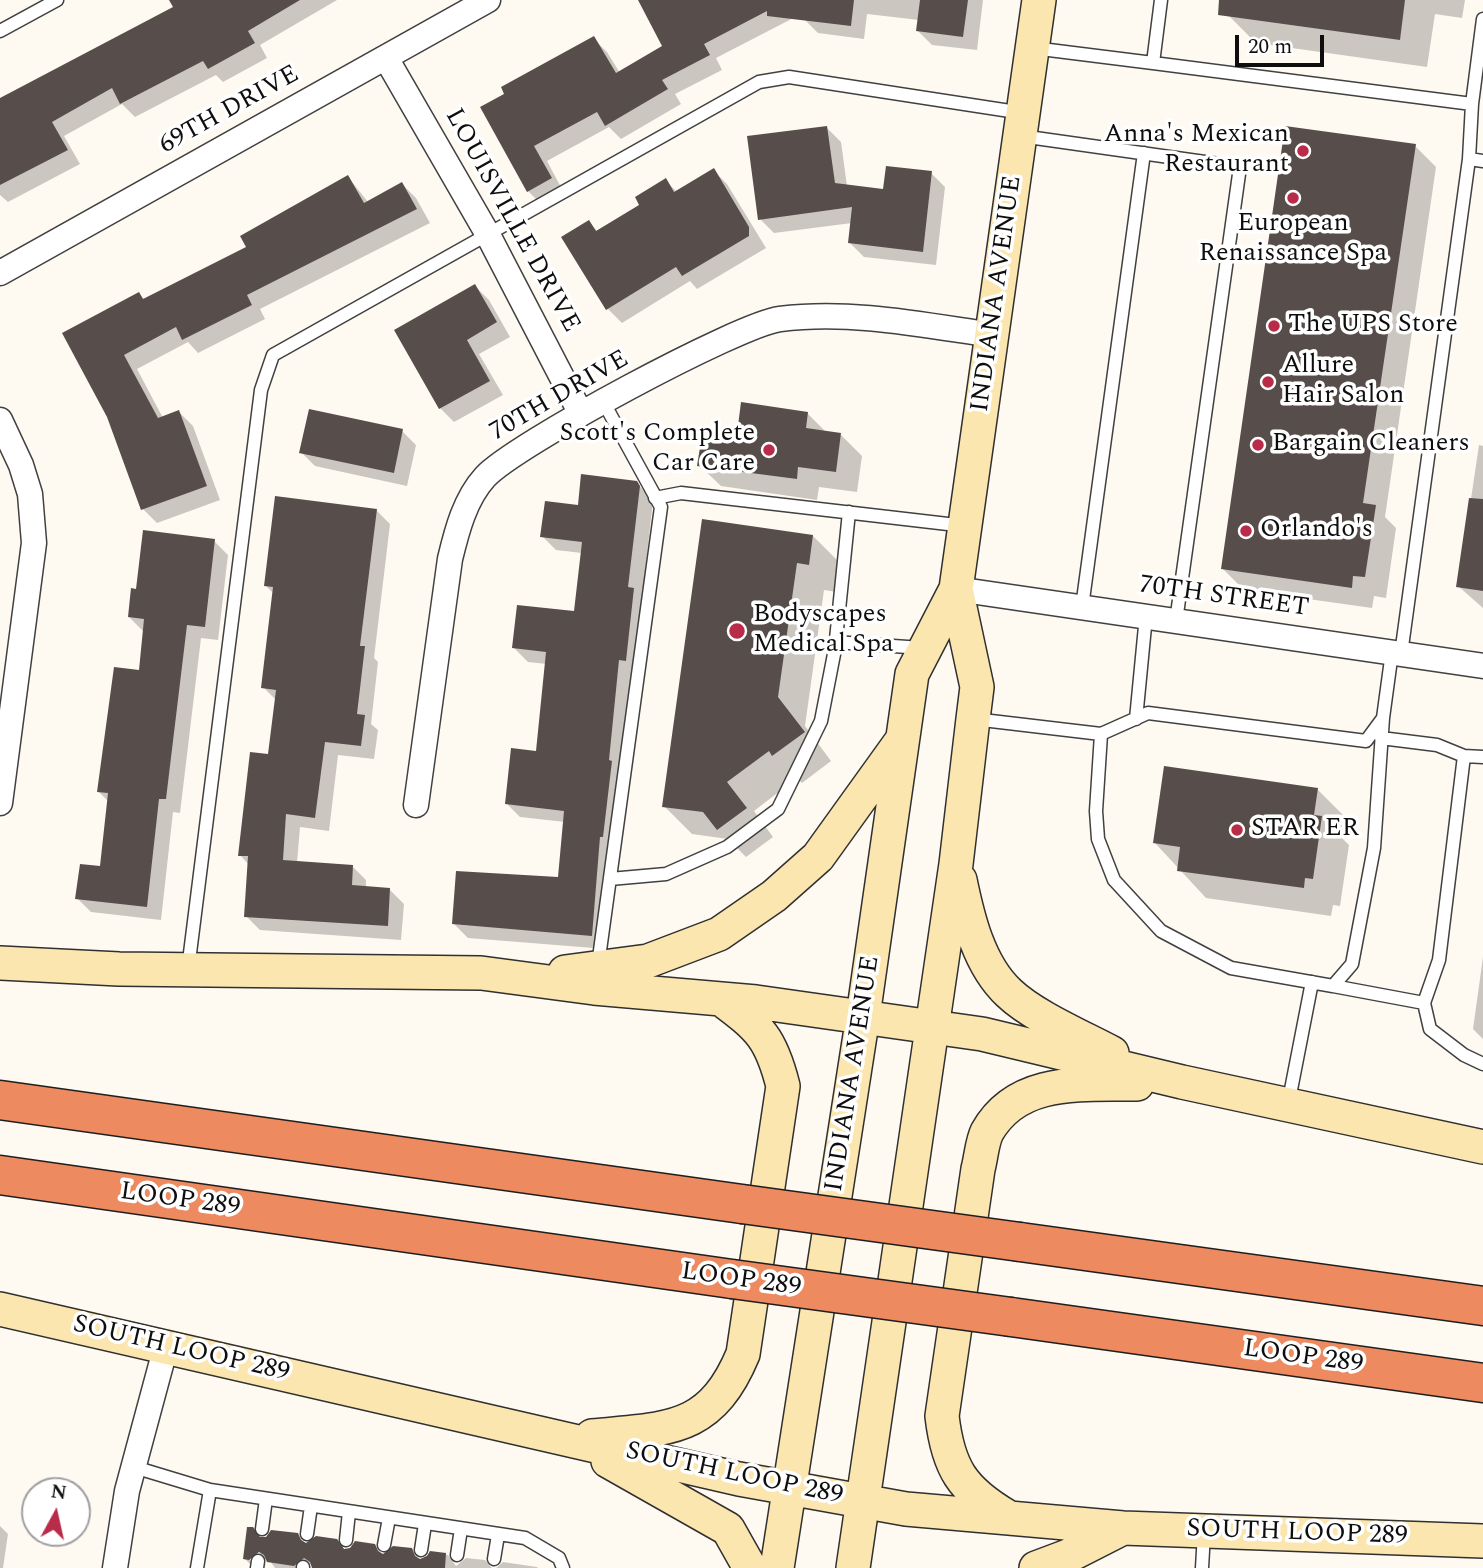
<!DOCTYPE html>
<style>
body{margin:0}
#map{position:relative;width:1483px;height:1568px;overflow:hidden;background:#fef9f1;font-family:Spectral,serif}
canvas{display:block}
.north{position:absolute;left:21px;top:1477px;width:70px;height:70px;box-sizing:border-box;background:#fff;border:2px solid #9f9f9f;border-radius:50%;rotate:8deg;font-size:19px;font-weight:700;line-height:28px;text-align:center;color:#0e0e0e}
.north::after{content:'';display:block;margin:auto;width:24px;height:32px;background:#b82c4a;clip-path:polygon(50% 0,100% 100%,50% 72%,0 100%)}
.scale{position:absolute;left:1235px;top:35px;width:89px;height:32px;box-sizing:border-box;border:4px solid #0e0e0e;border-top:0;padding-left:9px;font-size:21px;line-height:24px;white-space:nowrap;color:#0e0e0e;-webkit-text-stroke:5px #fff;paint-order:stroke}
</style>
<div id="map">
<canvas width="1483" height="1568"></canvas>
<div class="north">N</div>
<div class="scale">20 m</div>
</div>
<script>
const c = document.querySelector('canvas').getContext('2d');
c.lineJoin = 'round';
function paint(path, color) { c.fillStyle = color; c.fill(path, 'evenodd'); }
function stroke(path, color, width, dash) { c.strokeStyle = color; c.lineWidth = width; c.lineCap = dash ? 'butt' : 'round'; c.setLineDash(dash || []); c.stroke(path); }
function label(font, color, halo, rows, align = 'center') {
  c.font = font + ' Spectral,serif'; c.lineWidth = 7; c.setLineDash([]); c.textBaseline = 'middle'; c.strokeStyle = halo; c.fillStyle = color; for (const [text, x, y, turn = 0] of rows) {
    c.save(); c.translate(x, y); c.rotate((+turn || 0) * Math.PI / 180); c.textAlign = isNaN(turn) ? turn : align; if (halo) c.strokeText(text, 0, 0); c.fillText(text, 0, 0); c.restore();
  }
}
const shadow = new Path2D(`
 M171,0H337L260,45L267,58L223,82L216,75L135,117L122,104L64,136L80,164L8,202L0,195V112L175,8Z
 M656,0H983L977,50L932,45L918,31L919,20L867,14L864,39L818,33L804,19L805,12L716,58L722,70L675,94L681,104L621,139L609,127L547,161L564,193L542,205L528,191L482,108L593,38L607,52L620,73L664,46Z
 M1230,0H1465L1462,18L1435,14L1427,67L1256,43L1228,15Z
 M827,128L841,142L847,186L885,191L931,173L945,187L936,265L864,257L850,243L852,223L774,233L760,219Z
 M1415,146L1436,167L1385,517L1396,528L1386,598L1374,596L1372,608L1244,590L1223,569Z
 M713,170L727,184L766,248L697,289L690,281L622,323L608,309L564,238L589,222L598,232L642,205L665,180L677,192Z
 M348,177L368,202L402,184L416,198L430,223L260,309L265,319L198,353L188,342L137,369L163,418L179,412L193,426L220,500L157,523L143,509L108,417L139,294L145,300L248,248Z
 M475,286L489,300L510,337L479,354L503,395L454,422L440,408Z
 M807,413L827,433L841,435L862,456L857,492L819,487L817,500L721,486L699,465L738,436Z
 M402,431L416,445L407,486L315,466L301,452Z
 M1479,445L1483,446V608L1458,586Z
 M636,482L653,501L642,598L647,604L606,949L468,938L454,924L560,879L565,822L520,817L506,803L538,753L547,664L528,662L514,648L575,613L582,553L556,550L542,536L579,507Z
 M376,510L390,524L374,658L378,662L371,724L378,730L374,759L338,755L329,831L300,827L297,863L352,866L366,880V888L390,890L404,904L401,940L260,930L246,916L249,865L240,855L270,756L277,701L263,687L274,594L266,586Z
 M704,521L813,536L841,564L837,592L824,590L805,726L831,761L802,783L797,778L754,811L773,837L746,857L728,839L692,834L664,806Z
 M214,541L228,555L218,640L201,638L180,813L173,812L161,920L91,912L77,898L101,868L109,802L99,792L140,672L144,632L129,617L137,591Z
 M1317,789L1345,817L1342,838L1349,845L1340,906L1333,905L1331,916L1206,898L1155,843Z
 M1483,957V1039L1473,1029Z
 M0,1526L8,1534L3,1568H0Z
 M253,1529L262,1539L298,1535L306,1545L337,1540L345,1550L375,1545L383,1556L412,1550L420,1561L430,1553L448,1555L456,1566L466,1558L485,1560L492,1568H314L312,1563L306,1568H275L267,1557L256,1566L251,1565L244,1558ZM264,1545L266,1548L250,1562V1557Z
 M503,1562L537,1567L538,1568H496Z`);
const building = new Path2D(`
 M169,0H300L248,31L255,43L208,69L203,61L120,104L112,88L52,122L68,150L0,185V98L173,7Z
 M638,0H854L851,26L767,16V11L704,44L710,55L662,80L668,89L605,126L597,112L534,146L552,178L527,192L480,107L504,94L501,87L594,36L616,73L662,46Z
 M920,0H968L963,37L916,31Z
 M1219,0H1405L1400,40L1218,15Z
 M827,126L835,183L883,189L886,166L932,171L923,252L848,243L852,207L758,220L747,136Z
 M1285,126L1416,144L1363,503L1376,505L1365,577L1353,576L1352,588L1221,569Z
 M714,168L749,227V236L682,276L676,267L606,310L561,237L589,220L596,231L639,205L635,197L666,178L674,192Z
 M348,175L364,203L402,182L417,209L247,295L252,305L182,340L176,327L124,355L158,418L179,410L207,486L141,510L107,417L62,333L139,292L143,299L246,247L240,236Z
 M475,284L497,322L467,340L490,381L439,409L394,330Z
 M741,402L808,412L806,428L841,433L836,472L798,467L797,479L697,466L703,429L737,434Z
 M309,409L403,429L394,473L299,453Z
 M581,474L637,481L640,486L628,587L634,588L626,661L619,660L609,760L612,761L603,837H600L592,936L452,924L456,871L558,877L564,811L505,804L511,748L536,751L546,652L512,648L517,605L574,611L582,542L540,537L545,501L578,505Z
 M275,496L377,509L360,646H365L357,714L365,715L361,746L325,742L315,818L286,814L283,860L353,865L352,885L390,888L388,926L244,917L248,856H238L250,752L268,754L276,690L261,688L273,587L264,586Z
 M1469,498L1483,499V591L1456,587Z
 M702,519L813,535L809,565L797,563L778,697L805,732L772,756L769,751L727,782L747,808L717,830L703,812L662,807Z
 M143,530L215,539L205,627L187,625L166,799H159L147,907L75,899L80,864L100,866L108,793L97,792L114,667L139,670L144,619L128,617L131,588L136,589Z
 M1164,766L1318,788L1314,815L1322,816L1313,879L1305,878L1304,888L1177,871L1180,847L1153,843Z
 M247,1527H253L260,1537H266L271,1530L298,1533L301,1540L306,1543L316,1536L337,1539L344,1549L350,1548L355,1541L375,1544L378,1551L383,1554L393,1546L412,1548L415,1556L420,1559L427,1556L430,1551L446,1553L445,1568H312L310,1562L304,1558L294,1566L267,1562L264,1555L259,1552L249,1560L243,1559Z`);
const service = new Path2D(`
 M0,31L57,0
 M1033,48L1153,63L1161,0
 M1153,63L1472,104L1483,19
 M1021,136L1240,167L1176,621
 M1469,159L1472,104
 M655,498L681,493L965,526
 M1082,607L1144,153
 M835,642L922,648
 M1401,654L1469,159L1483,161
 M974,719L1101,734L1148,713L1366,741L1383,718L1392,652
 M1136,719L1146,616
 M1101,734L1096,811L1098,839L1114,880L1161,931L1231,968L1333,986L1352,964L1374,848L1383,718
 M1464,756L1483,757
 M610,879L666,874L727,847L778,809L821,721L835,649L849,512
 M598,965L661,507L604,403
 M188,969L261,390L273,355L759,82L789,77L1023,113
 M1333,986L1424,1003L1439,960L1464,756L1437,745L1381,738
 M1424,1003L1430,1029L1464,1055L1483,1064
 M1288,1105L1312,982
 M134,1467L210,1490L525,1538L559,1558L563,1568
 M262,1529L266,1499
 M307,1534L311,1506
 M346,1540L349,1512
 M384,1545L389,1518
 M421,1550L425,1524
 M457,1555L461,1529
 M494,1559L498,1535
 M197,1568L210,1490
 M257,1568L258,1561
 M303,1568V1567
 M1202,1568L1204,1533`);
const minor = new Path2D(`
 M386,58L487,233L581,414
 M0,273L488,0
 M0,420L21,465L30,494L34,543L0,803
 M956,589L1483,666
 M416,805L450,559C457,530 465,499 485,477C514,445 739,324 780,319C851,310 923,325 992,335
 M115,1568L127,1491L165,1350`);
const secondary = new Path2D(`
 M960,880C968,919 979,965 1009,993C1033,1016 1082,1037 1112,1053
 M0,963L119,969L481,973L594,988L756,1002L982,1034L1182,1082L1483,1147
 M565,972L648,961L719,934L774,896L818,857L900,743
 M0,1309L739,1479L906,1509L1123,1528L1483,1541
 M592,1436C668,1428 710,1433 743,1354L783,1086C771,1038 760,1028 721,999
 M608,1461L728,1529L750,1568
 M1008,1517C962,1490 948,1468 942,1416L978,1169C981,1158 982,1142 987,1132C1018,1077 1083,1085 1137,1084
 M777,1568L863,1016L912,674L956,589L1039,0
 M853,1568L956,864L973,719L977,687L956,589
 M1036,1568L1068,1556L1123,1528`);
const motorway = new Path2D(`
 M0,1100L742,1204
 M0,1175L732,1279
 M1020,1242L1483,1306
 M1011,1317L1483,1383`);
const motorwayBridge = new Path2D(`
 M742,1204L1020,1242
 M732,1279L1011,1317`);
const markers = [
 [1303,151,7,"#b82c4a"],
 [1293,198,7,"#b82c4a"],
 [1274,326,7,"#b82c4a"],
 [1268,382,7,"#b82c4a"],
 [1258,445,7,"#b82c4a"],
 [769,450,7,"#b82c4a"],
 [1246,531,7,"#b82c4a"],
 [737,631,9,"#b82c4a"],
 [1237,830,7,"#b82c4a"]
];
const streetNames = [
 ["69TH DRIVE",230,111,-29],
 ["LOUISVILLE DRIVE",511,221,61],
 ["INDIANA AVENUE",998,294,-82],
 ["70TH DRIVE",560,397,-30],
 ["70TH STREET",1224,598,8],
 ["INDIANA AVENUE",854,1074,-81],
 ["LOOP 289",180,1201,8],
 ["LOOP 289",741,1281,8],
 ["SOUTH LOOP 289",181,1350,13],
 ["LOOP 289",1303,1358,8],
 ["SOUTH LOOP 289",734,1475,12],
 ["SOUTH LOOP 289",1297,1534,2]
];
const poiNames = [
 ["Anna's Mexican",1289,136,"right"],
 ["Restaurant",1289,166,"right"],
 ["European",1293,225,"center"],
 ["Renaissance Spa",1293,255,"center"],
 ["The UPS Store",1288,326],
 ["Allure",1282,367],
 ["Hair Salon",1282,397],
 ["Scott's Complete",755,435,"right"],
 ["Car Care",755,465,"right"],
 ["Bargain Cleaners",1272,445],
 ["Orlando's",1260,531],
 ["Bodyscapes",753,616],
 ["Medical Spa",753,646],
 ["STAR ER",1251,830]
];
paint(shadow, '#0003');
paint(building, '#574e4b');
stroke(service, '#414141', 15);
stroke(minor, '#414141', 27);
stroke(secondary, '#303030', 36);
stroke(motorway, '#1f1f1f', 41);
stroke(service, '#fff', 12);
stroke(minor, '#fff', 24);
stroke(secondary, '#fbe6af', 33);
stroke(motorway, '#ed8a60', 38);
stroke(motorwayBridge, '#1f1f1f', 41, []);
stroke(motorwayBridge, '#ed8a60', 38);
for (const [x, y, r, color] of markers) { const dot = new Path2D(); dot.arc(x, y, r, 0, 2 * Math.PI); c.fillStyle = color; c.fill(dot); stroke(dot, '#fff', 2.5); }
label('26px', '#0e0e0e', '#fff', streetNames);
label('26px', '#0e0e0e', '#fff', poiNames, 'left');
</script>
